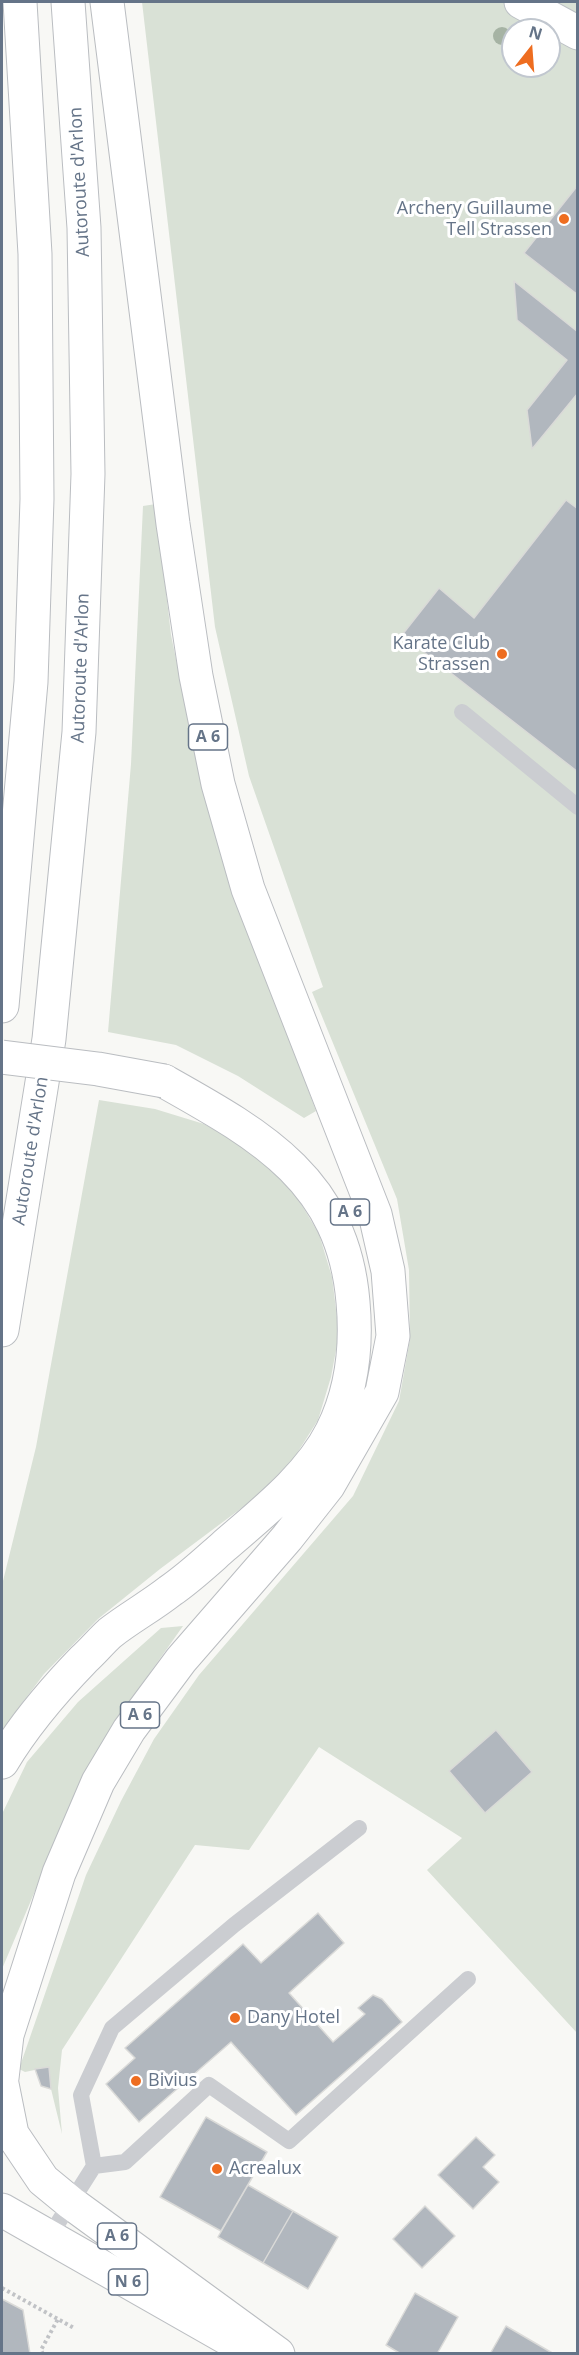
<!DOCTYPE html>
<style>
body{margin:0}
#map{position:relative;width:579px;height:2355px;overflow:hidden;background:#f8f8f5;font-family:"Open Sans",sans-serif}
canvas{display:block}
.frame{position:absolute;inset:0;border:3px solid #657488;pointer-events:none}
.north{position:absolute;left:501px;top:18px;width:60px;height:60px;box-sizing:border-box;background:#fff;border:2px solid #c1c7cf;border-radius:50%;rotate:17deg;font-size:16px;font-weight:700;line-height:24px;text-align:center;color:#657488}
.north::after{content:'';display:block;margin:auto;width:21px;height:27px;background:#ee6d20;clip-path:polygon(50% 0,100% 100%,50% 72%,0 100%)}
</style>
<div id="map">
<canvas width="579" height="2355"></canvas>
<div class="frame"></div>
<div class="north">N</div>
</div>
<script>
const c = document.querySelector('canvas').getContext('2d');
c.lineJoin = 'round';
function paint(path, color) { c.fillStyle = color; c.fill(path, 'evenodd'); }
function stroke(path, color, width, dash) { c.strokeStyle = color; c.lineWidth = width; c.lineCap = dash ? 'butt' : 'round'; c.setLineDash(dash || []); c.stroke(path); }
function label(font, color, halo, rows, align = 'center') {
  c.font = font + ' "Open Sans",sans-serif'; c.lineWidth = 6; c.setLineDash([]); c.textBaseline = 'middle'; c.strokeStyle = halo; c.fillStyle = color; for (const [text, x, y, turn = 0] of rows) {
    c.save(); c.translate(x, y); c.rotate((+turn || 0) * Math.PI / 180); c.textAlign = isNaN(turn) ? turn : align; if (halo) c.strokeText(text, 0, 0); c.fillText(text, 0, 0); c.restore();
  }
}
const green = new Path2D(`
 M142,2H577V2033L427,1870L462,1838L319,1747L249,1850L195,1845L62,2050L58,2088L62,2134L51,2089L49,2067L25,2072L19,2069L86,1875L121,1801L154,1739L199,1675L353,1496L399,1401L410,1339L409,1270L397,1199L312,992L323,987L249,776L215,627ZM513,30H549V66H513Z
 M156,504L171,635L197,760L216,837L316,1111L304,1118L238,1076L176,1045L108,1032L131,764L143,506Z
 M99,1100L155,1109L204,1124L259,1153L294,1192L319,1234L332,1277L339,1334L331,1377L318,1420L294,1458L255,1498L160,1569L98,1619L44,1674L2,1730V1585L36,1447Z
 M183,1626L118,1718L46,1865L2,1969V1814L27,1762L78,1702L161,1628Z`);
const building = new Path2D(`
 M578,185V295L524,253Z
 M514,281L578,332V393L532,449L527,410L567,360L517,320Z
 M566,500L578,509V772L402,635L439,588L474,618Z
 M496,1730L532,1772L485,1813L449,1771Z
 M318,1913L344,1943L289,1993L333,2042L365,2014L358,2008L373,1995L382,1999L402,2022L296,2115L231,2042L139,2122L106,2084L135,2058L125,2048L243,1944L261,1963Z
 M49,2067L51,2089L41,2086L35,2069Z
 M206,2117L267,2152L221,2231L160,2197Z
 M476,2137L495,2155L483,2167L499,2182L473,2209L438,2175Z
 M248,2185L293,2211L263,2263L218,2237Z
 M425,2206L455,2236L422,2268L393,2239Z
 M293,2211L338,2237L308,2289L263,2263Z
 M415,2293L458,2317L437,2354H401L386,2345Z
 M2,2299L23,2310L30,2354H2Z
 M506,2326L554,2354H490Z`);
const path = new Path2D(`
 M2,2288L74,2328
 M43,2354L41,2350L58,2319`);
const lane = new Path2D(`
 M462,712L578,807
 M94,2166L125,2162L209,2085L289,2141L468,1979
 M49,2237L94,2166L81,2095L112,2028L234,1925L359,1828`);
const secondary = new Path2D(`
 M521,2L578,33`);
const primary = new Path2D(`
 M2,2210L255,2354`);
const highway = new Path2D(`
 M2,1006L31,682L37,499L35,254L20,2
 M2,1330L49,1039L79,732L88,474L84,228L68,2
 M2,1762C24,1725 54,1690 84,1659C93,1651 101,1641 110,1633C129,1618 151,1606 170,1591C189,1578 206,1562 223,1547C261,1514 309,1477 332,1431C352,1391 357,1346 353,1302C343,1180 260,1135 164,1081
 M2,2078L7,2035L59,1873L98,1782L129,1730L181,1660L287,1538L328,1486L382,1392L393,1336L388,1271L375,1214L248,889L218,784L196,676L173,524L107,2
 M2,2084L12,2134L43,2180L71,2203L278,2354`);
const highwayBridge = new Path2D(`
 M2,1057L98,1069L164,1081`);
const trees = [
 [502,36]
];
const markers = [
 [564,219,6,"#ee6d20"],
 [502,654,6,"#ee6d20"],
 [235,2018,6,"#ee6d20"],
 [136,2081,6,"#ee6d20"],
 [217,2169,6,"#ee6d20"]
];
const shields = [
 [208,737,39],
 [350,1212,39],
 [140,1715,39],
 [117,2236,39],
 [128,2282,39]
];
const shieldNames = [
 ["A 6",208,737],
 ["A 6",350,1212],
 ["A 6",140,1715],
 ["A 6",117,2236],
 ["N 6",128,2282]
];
const streetNames = [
 ["Autoroute d'Arlon",80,182,-93],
 ["Autoroute d'Arlon",81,668,-88],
 ["Autoroute d'Arlon",31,1151,-81]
];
const poiNames = [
 ["Archery Guillaume",552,209,"right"],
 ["Tell Strassen",552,230,"right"],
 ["Karate Club",490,644,"right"],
 ["Strassen",490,665,"right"],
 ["Dany Hotel",247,2018],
 ["Bivius",148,2081],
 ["Acrealux",229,2169]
];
paint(green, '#d9e1d6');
paint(building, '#b1b7be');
stroke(building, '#dadad8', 1.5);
stroke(secondary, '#bcc0c5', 35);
stroke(primary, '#bbbec2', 35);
stroke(highway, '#babdc1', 35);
stroke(path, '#c1c3c6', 4, [3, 3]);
stroke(lane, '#cbcdd1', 16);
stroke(secondary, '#fff', 33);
stroke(primary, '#fff', 33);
stroke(highway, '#fff', 33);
stroke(highwayBridge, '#babdc1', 35, []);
stroke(highwayBridge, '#fff', 33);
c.fillStyle = '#a6b3a4';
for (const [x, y] of trees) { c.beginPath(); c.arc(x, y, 9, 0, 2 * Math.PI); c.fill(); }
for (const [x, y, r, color] of markers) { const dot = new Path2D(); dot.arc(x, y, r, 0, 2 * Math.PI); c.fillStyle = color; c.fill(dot); stroke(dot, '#fff', 2); }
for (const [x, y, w] of shields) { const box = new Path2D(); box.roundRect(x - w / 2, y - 13, w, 26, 4.5); c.fillStyle = '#fff'; c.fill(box); stroke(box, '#657488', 1.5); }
label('bold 16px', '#657488', null, shieldNames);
label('18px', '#657488', '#fff', streetNames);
label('18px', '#657488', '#fff', poiNames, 'left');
</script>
